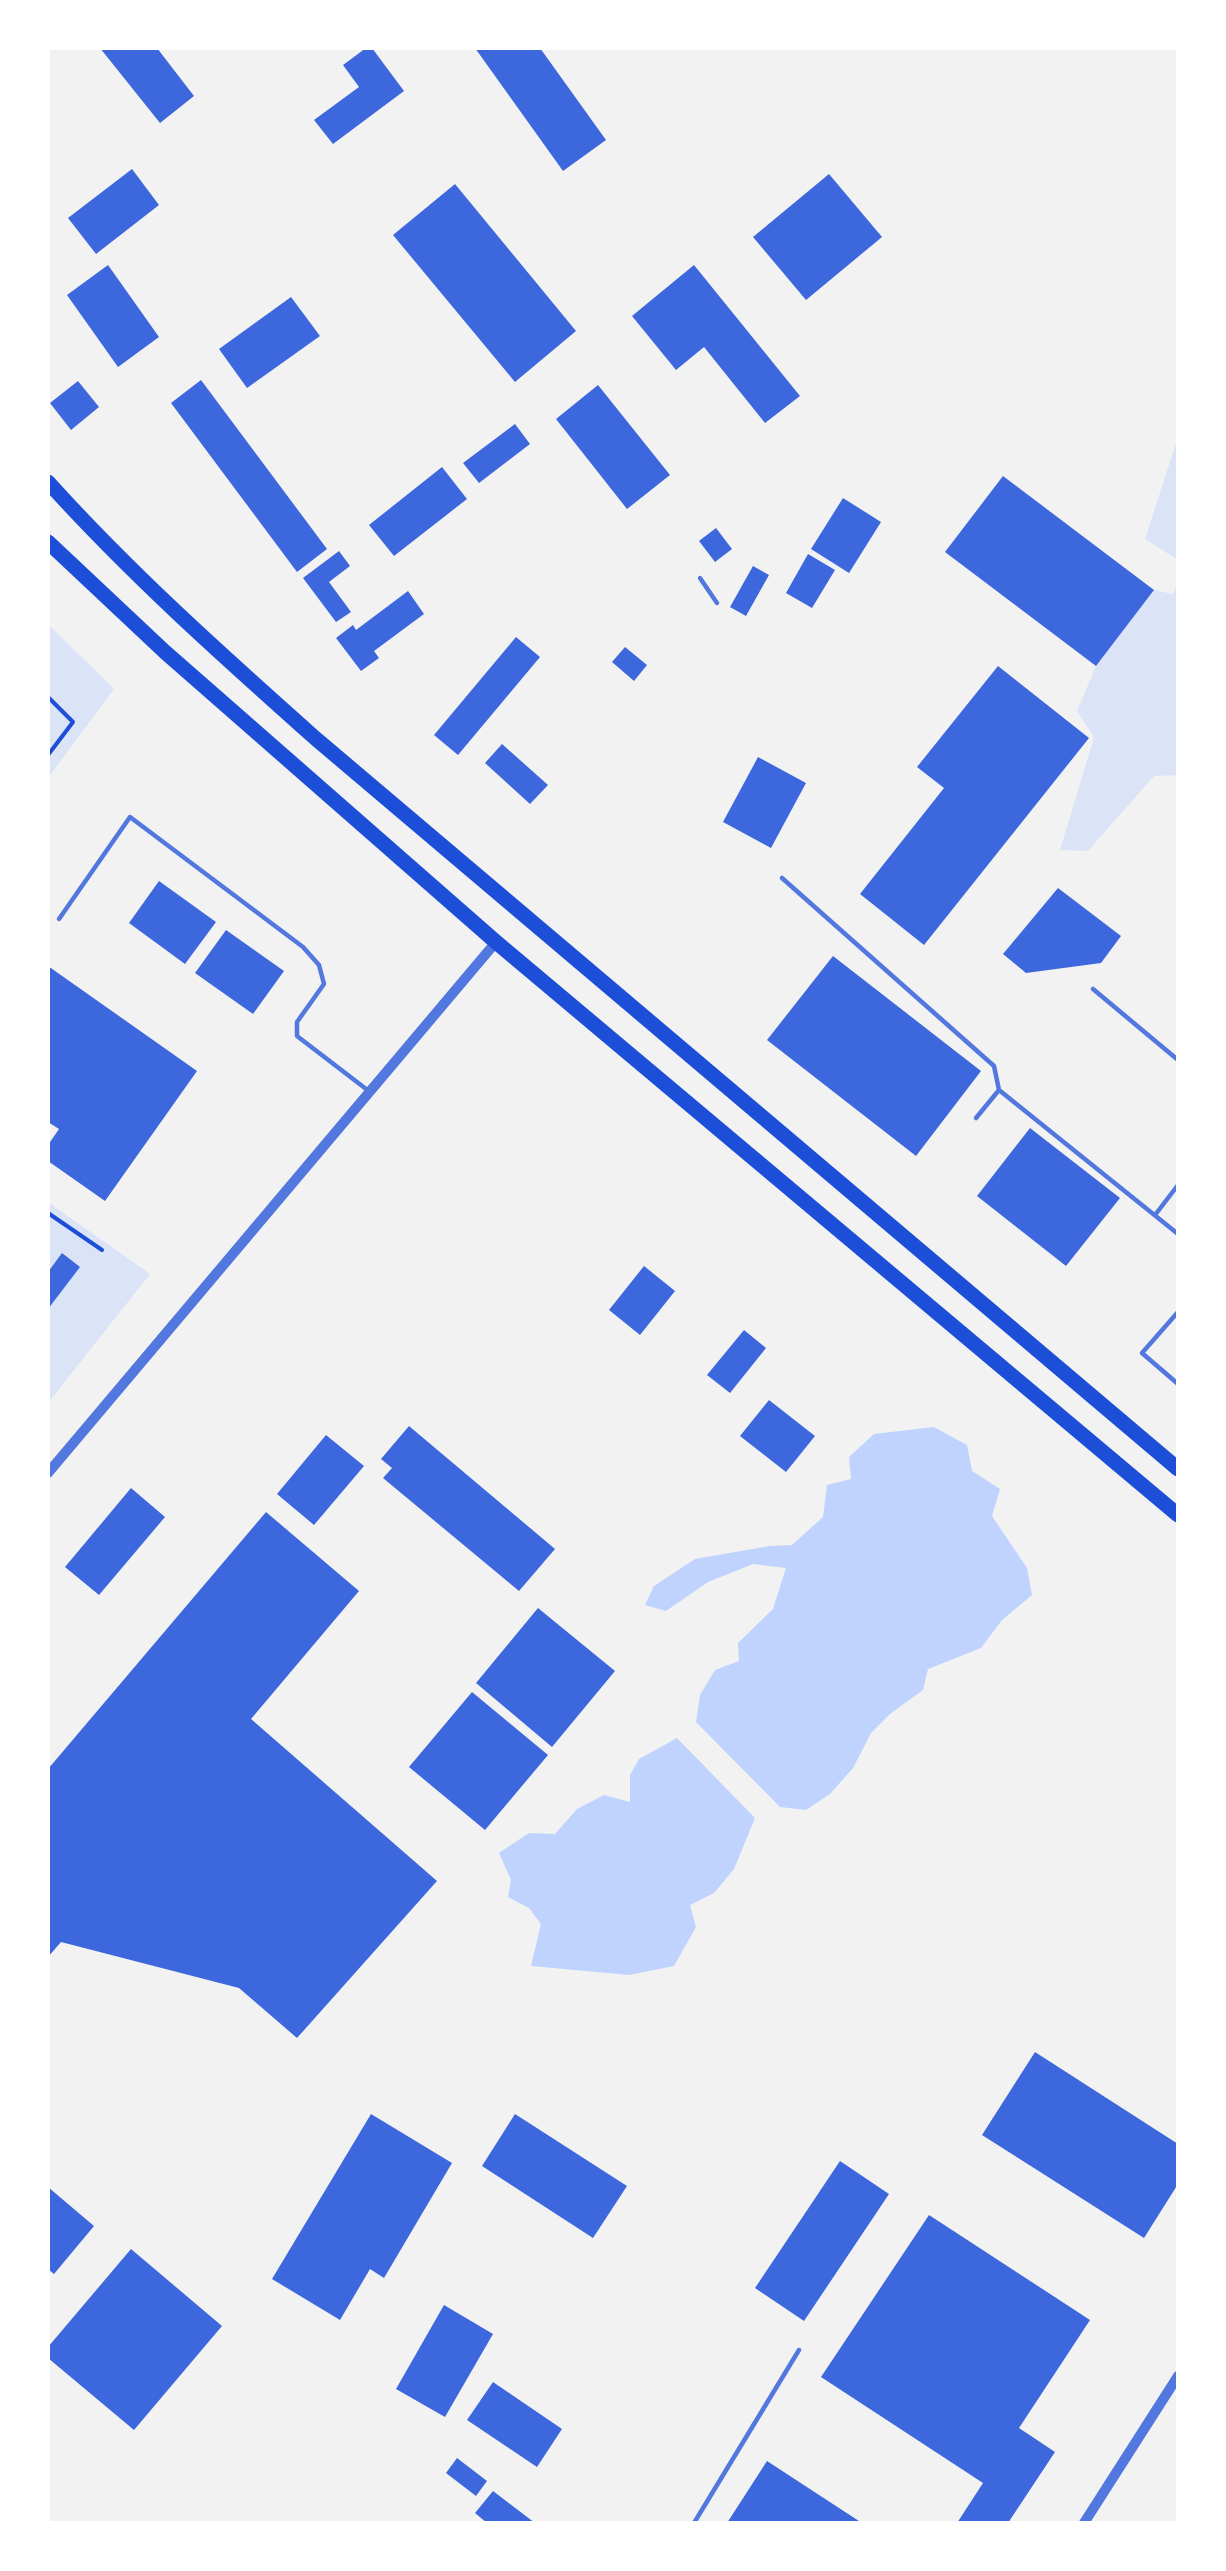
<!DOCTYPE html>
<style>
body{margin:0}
#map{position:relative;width:1226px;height:2571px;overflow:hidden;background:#f2f2f2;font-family:Lora,serif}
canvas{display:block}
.frame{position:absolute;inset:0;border:50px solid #fff;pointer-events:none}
</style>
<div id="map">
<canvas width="1226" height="2571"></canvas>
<div class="frame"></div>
</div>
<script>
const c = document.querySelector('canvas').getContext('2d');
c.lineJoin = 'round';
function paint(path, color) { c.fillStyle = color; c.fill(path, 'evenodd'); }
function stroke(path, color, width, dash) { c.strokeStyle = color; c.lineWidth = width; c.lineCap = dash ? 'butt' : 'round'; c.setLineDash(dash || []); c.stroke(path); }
const green = new Path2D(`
 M1178,437V560L1145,539Z
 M1178,582V775L1154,776L1088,851L1060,850L1094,737L1077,711L1096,666L1154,590L1173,594Z
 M48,624L114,689L48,778Z
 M48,1202L150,1274L48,1403Z`);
const water = new Path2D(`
 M934,1427L967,1445L972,1471L1000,1489L992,1516L1027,1568L1032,1595L1002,1620L981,1648L928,1669L923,1690L890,1714L871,1733L853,1768L830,1794L806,1810L780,1807L696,1722L700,1695L715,1670L739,1661L738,1643L773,1609L786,1568L753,1564L708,1582L666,1611L645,1605L654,1586L695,1559L770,1546L792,1545L823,1517L827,1485L851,1479L849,1457L874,1434Z
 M677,1738L755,1818L734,1869L714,1893L690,1905L696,1927L674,1966L629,1975L531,1966L541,1924L529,1908L508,1897L511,1880L499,1853L529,1833L555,1834L577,1809L604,1795L630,1802V1775L639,1759Z`);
const building = new Path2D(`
 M100,48H157L194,96L160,123Z
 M366,48H372L404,91L333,144L314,120L359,87L343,65Z
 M475,48H540L606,140L563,171Z
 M132,169L159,205L96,254L68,218Z
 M829,174L882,237L806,300L753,237Z
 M455,184L576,331L515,382L393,235Z
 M108,265L159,337L118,367L67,295Z
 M694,265L800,396L765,423L704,347L676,370L632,316Z
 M291,297L320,336L247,388L219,349Z
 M201,380L327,549L297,572L171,403Z
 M78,381L99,407L71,430L50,403Z
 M598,385L670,475L627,509L556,419Z
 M515,424L530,444L479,483L463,463Z
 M442,467L467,499L394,556L369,525Z
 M1003,476L1154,590L1096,666L945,552Z
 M843,498L881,522L849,573L811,549Z
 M716,528L732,549L715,562L699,541Z
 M339,551L350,566L329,582L351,612L336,622L303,578Z
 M808,554L835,570L812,608L786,593Z
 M753,566L769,575L746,616L730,607Z
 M408,591L424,614L374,651L379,658L361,671L336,638L353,625L356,630Z
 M516,637L540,657L458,755L434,735Z
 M625,647L647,665L634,681L612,662Z
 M998,666L1089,738L924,945L860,894L944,788L917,767Z
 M502,744L548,785L530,804L485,763Z
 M758,757L806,783L771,848L723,822Z
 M159,881L216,922L185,964L129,923Z
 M1058,888L1121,936L1101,963L1026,973L1003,954Z
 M226,930L284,971L253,1014L195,973Z
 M833,956L981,1071L916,1156L767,1040Z
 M48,966L197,1071L105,1201L48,1161V1145L59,1129L48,1122Z
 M1030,1128L1120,1198L1066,1266L977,1196Z
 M62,1253L80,1267L48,1309V1272Z
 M644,1266L675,1291L640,1335L609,1310Z
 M744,1330L766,1348L730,1393L707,1375Z
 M769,1400L815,1436L786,1472L740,1436Z
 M409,1426L555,1549L519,1591L383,1478L392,1468L381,1459Z
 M326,1435L364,1466L314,1525L277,1494Z
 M131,1488L165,1517L99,1595L65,1567Z
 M266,1512L359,1591L251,1719L437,1881L297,2038L239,1988L61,1942L48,1957V1769Z
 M538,1608L615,1671L552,1747L476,1683Z
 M472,1692L548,1755L485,1830L409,1767Z
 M1035,2052L1178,2144V2184L1144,2238L982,2135Z
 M371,2114L452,2163L384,2278L370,2269L340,2320L272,2279Z
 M515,2114L627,2186L593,2238L482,2166Z
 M840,2161L889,2194L804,2321L755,2288Z
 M48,2187L94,2226L54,2274L48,2269Z
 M929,2215L1090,2320L1019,2428L1055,2452L1008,2523H957L983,2483L821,2377Z
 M131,2249L222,2326L134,2430L48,2358V2347Z
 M444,2305L493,2334L445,2417L396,2389Z
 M493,2382L562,2429L537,2467L467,2420Z
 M457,2458L487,2481L476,2496L446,2473Z
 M767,2461L862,2523H727Z
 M493,2491L535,2523H487L475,2513Z`);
const path = new Path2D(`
 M48,697L73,722L48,755
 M48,1213L102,1250`);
const service = new Path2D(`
 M700,578L717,603
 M782,878L994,1066L999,1090
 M59,919L130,817L303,947L319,965L324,984L297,1022V1036L370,1092
 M1093,989L1178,1060
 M976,1118L999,1090L1178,1234
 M1155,1215L1178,1185
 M1178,1312L1142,1353L1178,1384
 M694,2523L799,2350`);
const tertiary = new Path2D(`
 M48,1473L496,942
 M1084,2523L1178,2376`);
const primary = new Path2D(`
 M48,482C131,574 223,656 315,738L1178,1469
 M48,542L165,652L496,942L1178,1515`);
paint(green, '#dbe4f7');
paint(water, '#bfd3fe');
paint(building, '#3d67dc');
stroke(path, '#1d4ed8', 4);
stroke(service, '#5277de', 4.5);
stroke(tertiary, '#5277de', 10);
stroke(primary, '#1d4ed8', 15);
</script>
